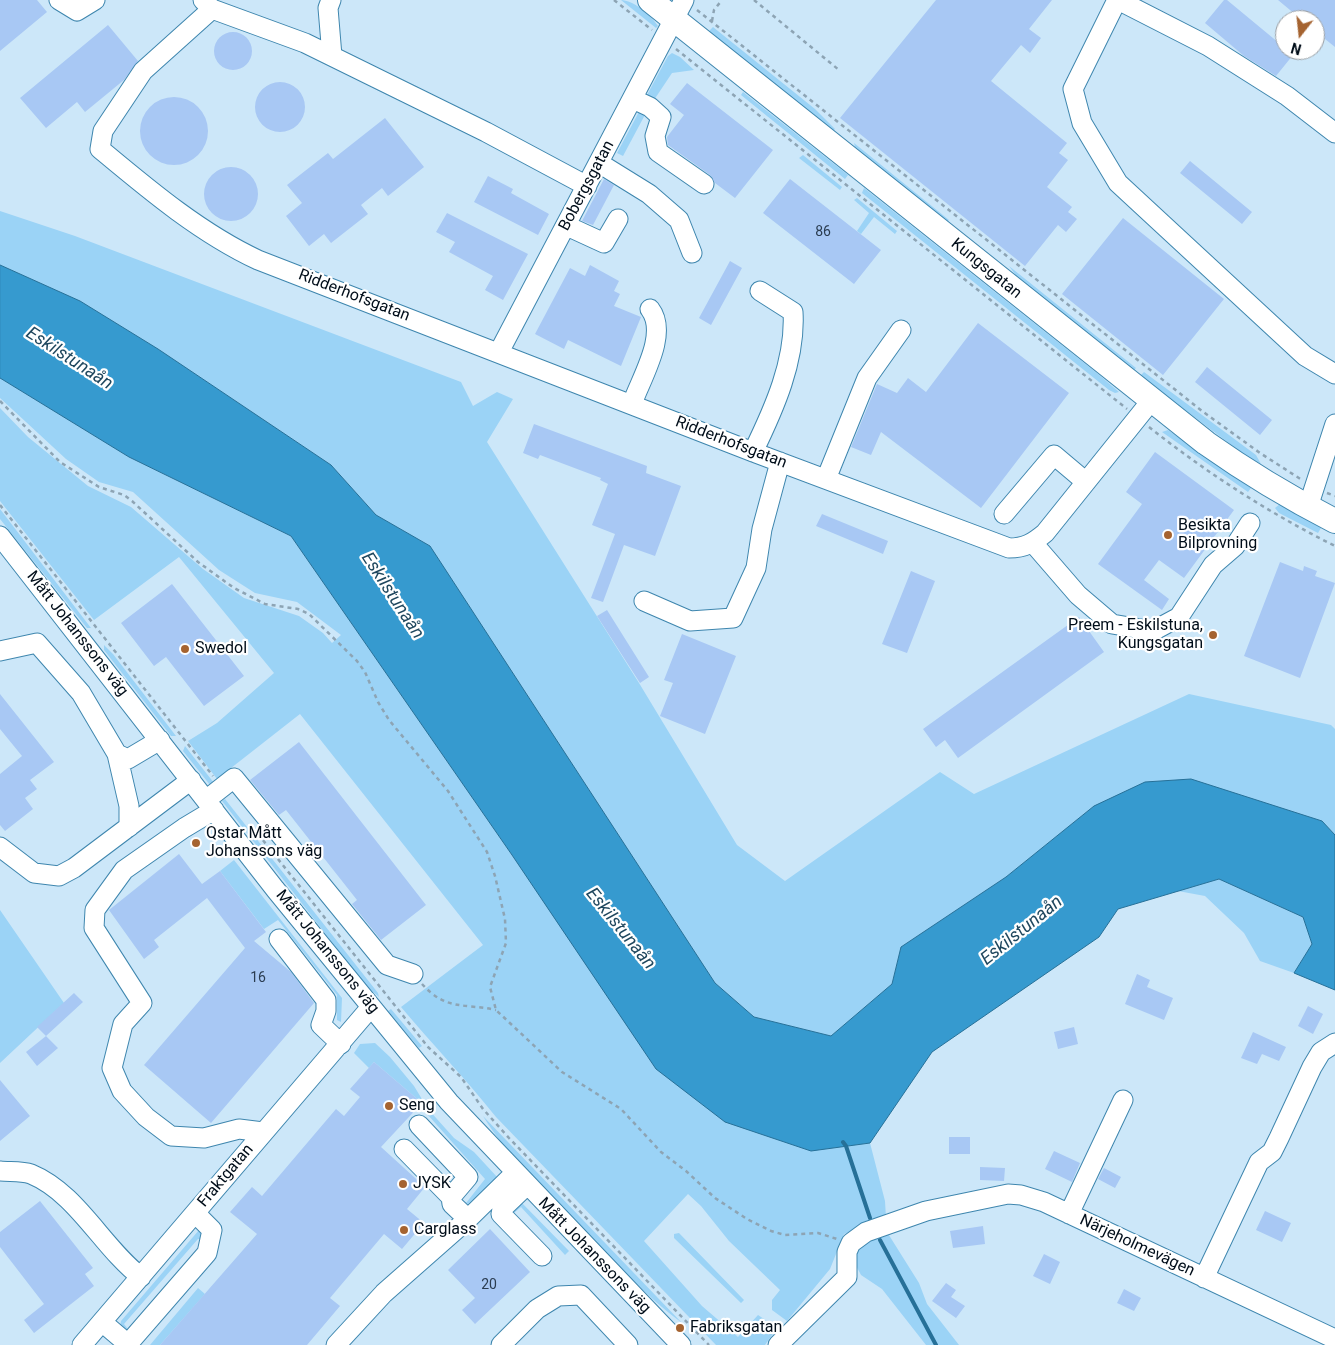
<!DOCTYPE html>
<meta charset="utf-8">
<style>
body{margin:0}
#map{position:relative;width:1335px;height:1345px;overflow:hidden;background:#cce7f9;font-family:Roboto,sans-serif}
canvas{display:block}
.north{position:absolute;left:1275px;top:10px;width:50px;height:50px;box-sizing:border-box;background:#fff;border:1px solid #999ea3;border-radius:50%;rotate:196deg;font-size:14px;font-weight:700;line-height:20px;text-align:center;color:#000d19}
.north::after{content:'';display:block;margin:auto;width:18px;height:22px;background:#a56330;clip-path:polygon(50% 0,100% 100%,50% 72%,0 100%)}
</style>
<div id="map">
<canvas width="1335" height="1345"></canvas>
<div class="north">N</div>
</div>
<script>
const c = document.querySelector('canvas').getContext('2d');
c.lineJoin = 'round';
function paint(path, color) { c.fillStyle = color; c.fill(path, 'evenodd'); }
function stroke(path, color, width, dash) { c.strokeStyle = color; c.lineWidth = width; c.lineCap = dash ? 'butt' : 'round'; c.setLineDash(dash || []); c.stroke(path); }
function label(font, color, halo, rows, align = 'center') {
  c.font = font + ' Roboto,sans-serif'; c.lineWidth = 4.5; c.setLineDash([]); c.textBaseline = 'middle'; c.strokeStyle = halo; c.fillStyle = color; for (const [text, x, y, turn = 0] of rows) {
    c.save(); c.translate(x, y); c.rotate((+turn || 0) * Math.PI / 180); c.textAlign = isNaN(turn) ? turn : align; if (halo) c.strokeText(text, 0, 0); c.fillText(text, 0, 0); c.restore();
  }
}
const green = new Path2D(`
 M621,0C633,0 651,15 658,26L656,28Z
 M713,27L815,109L835,129L833,131L708,32Z
 M672,53L680,57L694,70L672,73L654,100L647,95L668,56Z
 M743,92L848,175L845,179L741,95Z
 M641,108L647,111L623,156L617,153Z
 M854,143L949,220L947,222L855,147Z
 M803,155L842,187L840,190L799,158Z
 M864,188L1098,374L1119,392L1115,393L1109,390L862,193Z
 M857,198L897,231L895,234L874,217L861,234L857,231L869,213L854,200Z
 M0,211L75,236L461,382L473,406L497,392L513,399L487,442L639,683L737,845L785,881L940,772L974,794L1189,694L1331,725L1335,729V835L1322,821L1094,806L1006,877L901,947L892,984L831,1036L754,1017L715,983L430,546L376,515L331,465L158,349L80,301L0,265Z
 M1009,266L1136,368L1134,370L1126,364L1017,277Z
 M1144,372L1256,455L1261,464L1246,456L1140,376Z
 M0,378L129,457L291,536L534,887L846,1146L870,1143L885,1201L886,1218L844,1234L830,1269L787,1321L772,1310V1300L780,1290L729,1241L701,1206L688,1194L644,1241L702,1306L738,1337L758,1315L764,1319L774,1332L765,1345H716L496,1117C466,1079 432,1044 401,1007L483,945L300,714L217,779L188,741L217,723L274,673L179,557L94,620L0,501V408L28,437L88,486L131,507L203,569L244,598L299,616L323,633L332,643L341,635L297,602L255,593L219,570L133,492L99,482L66,459L0,398Z
 M1168,430L1251,488L1248,492L1162,432Z
 M1280,504L1321,528L1318,533L1279,513L1275,508Z
 M0,509L91,628H87L0,519Z
 M104,645L113,654L176,736H171L104,650Z
 M185,746L214,783L210,785L183,751Z
 M225,799L378,993L379,997L367,987L222,801Z
 M234,860L342,998L341,1022L337,1020V995L278,920L264,929L220,871Z
 M1219,879L1303,917L1312,944L1294,973L1260,961L1244,933L1205,896L1178,891Z
 M0,910L64,1003L0,1063Z
 M391,1009L422,1046L419,1048L388,1011Z
 M375,1043L390,1057L414,1086L428,1109L454,1138L474,1152L498,1178L468,1204L466,1203L485,1179L428,1115L422,1103L374,1062L369,1068L354,1053L360,1044Z
 M483,1116L682,1323C646,1297 616,1262 585,1230C550,1194 509,1159 483,1116Z
 M520,1201L569,1251L565,1255L521,1207L514,1213L510,1210Z
 M199,1230L204,1233L202,1239H198L124,1324L130,1332L128,1335L120,1326L121,1321Z
 M887,1232L919,1283L927,1304L959,1345H926L882,1289L861,1275L852,1258L855,1245Z
 M679,1233L744,1300L741,1303L674,1238V1234Z
 M198,1288L205,1294L160,1345H150Z`);
const water = new Path2D(`
 M0,265L80,301L158,349L331,465L376,515L430,546L715,983L754,1017L831,1036L892,984L901,947L1006,877L1094,806L1145,782L1191,779L1322,821L1335,835V990L1294,973L1312,944L1303,917L1219,879L1118,909L1099,937L932,1052L870,1143L811,1151L725,1122L656,1069L512,855L291,536L129,457L0,378Z`);
const stream = new Path2D(`
 M843,1142L846,1146L870,1218
 M880,1240L936,1345`);
const building = new Path2D(`
 M0,0H37L47,12L0,51Z
 M936,0H1052L1029,29L1041,38L1030,53L1021,45L991,81L1067,143L1059,153L1068,160L1047,187L1072,207L1068,212L1077,219L1066,232L1058,225L1025,266L840,118Z
 M1224,0H1227L1285,48V50L1293,55L1276,76L1244,56L1205,23Z
 M1278,0H1335V47L1315,31V20H1302Z
 M108,25L138,61L124,80L85,112L77,102L46,128L20,98Z
 M214 51a19 19 0 1 1 38 0a19 19 0 1 1-38 0Z
 M255 107a25 25 0 1 1 50 0a25 25 0 1 1-50 0Z
 M687,83L773,150L735,198L715,183L710,175L668,145L667,137L684,115L670,104Z
 M140 131a34 34 0 1 1 68 0a34 34 0 1 1-68 0Z
 M385,118L424,167L388,196L382,188L361,205L368,214L331,243L324,234L309,246L286,216L302,203L287,185L328,153L333,159Z
 M1190,161L1252,212L1242,224L1180,173Z
 M204 194a27 27 0 1 1 54 0a27 27 0 1 1-54 0Z
 M488,176L513,189L511,193L549,214L538,235L474,202Z
 M604,179L614,185L593,225L582,221Z
 M790,179L881,250L854,284L763,213Z
 M447,213L528,254L503,300L485,290L493,276L449,252L455,242L436,232Z
 M1123,218L1224,299L1163,375L1062,294Z
 M730,261L742,268L711,325L699,318Z
 M590,265L619,281L614,291L620,294L614,306L641,317L621,366L568,340L564,349L535,334L570,268L585,276Z
 M978,323L1069,393L981,508L881,432L871,455L851,447L877,384L897,393L908,378L926,392Z
 M1207,367L1272,420L1260,435L1195,382Z
 M534,424L647,466L646,473L681,486L655,556L624,545L603,602L591,598L615,534L592,525L608,484L600,480L601,478L540,455L538,459L523,453Z
 M1155,452L1234,510L1184,578L1159,560L1144,580L1169,599L1162,610L1098,564L1142,504L1126,492Z
 M822,514L888,541L883,554L816,526Z
 M1280,562L1303,571L1304,566L1317,571L1315,576L1335,583L1300,678L1244,656Z
 M911,571L935,581L907,653L882,644Z
 M172,584L244,676L204,706L166,657L154,666L121,623Z
 M607,610L649,677L640,683L597,616Z
 M1079,617L1104,652L958,758L945,740L936,747L923,729Z
 M682,634L736,656L705,734L660,716L673,683L664,680Z
 M0,694L54,762L30,780L37,789L25,798L33,809L5,831L0,825V774L22,756L0,729Z
 M299,742L426,905L381,940L352,904L357,900L286,810L279,815L250,780Z
 M179,854L202,884L220,871L266,932L254,941L291,972L314,1003L211,1123L144,1065L245,948L207,898L154,940L159,947L144,959L109,910Z
 M1137,974L1150,980L1147,987L1173,998L1164,1020L1125,1004Z
 M74,993L83,1002L46,1036L37,1027Z
 M1308,1006L1323,1014L1313,1034L1298,1026Z
 M1074,1027L1078,1044L1058,1049L1054,1032Z
 M1253,1032L1286,1047L1279,1061L1262,1054L1257,1064L1241,1058Z
 M46,1036L58,1048L37,1066L26,1052Z
 M374,1062L422,1103L381,1147L425,1187L407,1209L424,1223L402,1249L384,1234L330,1298L340,1306L307,1345H160L257,1234L230,1212L252,1187L262,1196L336,1109L344,1116L360,1097L350,1089Z
 M0,1080L30,1116L0,1141Z
 M949,1137H970V1154H949Z
 M1054,1151L1080,1163L1072,1182L1045,1169Z
 M980,1167L1005,1168L1004,1181L980,1180Z
 M1104,1168L1121,1177L1115,1188L1098,1179Z
 M40,1201L93,1268L85,1274L94,1286L34,1333L24,1320L44,1304L0,1247V1232Z
 M1265,1211L1291,1223L1282,1242L1256,1230Z
 M983,1226L985,1244L953,1248L950,1231Z
 M490,1229L530,1272L475,1324L462,1310L475,1298L448,1270Z
 M1044,1254L1060,1262L1050,1284L1033,1276Z
 M946,1283L956,1290L951,1297L965,1306L956,1318L932,1301Z
 M1124,1289L1141,1298L1134,1311L1117,1303Z`);
const path = new Path2D(`
 M614,0L652,30
 M754,0L839,70
 M697,10L1202,411L1260,453L1302,480
 M712,21L714,10L722,0
 M676,49L1127,409
 M0,401L60,462L99,487L124,495L132,501L198,562L234,588L265,604L298,609L309,614L357,661L365,672L378,702L389,720L448,791L487,852L495,876L505,919L506,943L490,987L496,1010L562,1072L621,1109L661,1152L686,1171L715,1198L747,1219L771,1231L785,1235L818,1233L837,1239
 M1149,427C1207,473 1269,513 1335,546
 M1327,493L1335,496
 M0,505L213,776
 M258,834L428,1047L461,1077L483,1109L509,1138L709,1345
 M422,984C446,1011 464,1003 496,1010`);
const minor = new Path2D(`
 M59,0L77,11L95,0
 M203,0L212,9L305,43L486,132L587,186
 M331,0L328,8L332,56
 M1117,0L1073,89L1082,123L1118,183L1305,356L1335,374
 M1118,0L1208,46L1287,96L1335,133
 M212,9L143,71L103,131L100,149C148,189 200,233 258,260L753,452L1009,548C1025,548 1033,543 1045,533L1151,401
 M633,99L650,107L661,117L655,136L658,152L704,184
 M599,163L649,194L679,220L692,253
 M567,226L604,243L618,219
 M499,352L684,0
 M632,404C641,378 669,334 650,309
 M753,452C774,409 796,360 793,312L760,291
 M826,479L867,378L901,330
 M1308,507L1335,424
 M1004,514L1054,455L1086,482
 M0,536L275,889L449,1102L681,1345
 M1033,543L1078,595L1112,624L1153,631L1179,617L1213,565L1235,546L1250,523
 M644,601L690,621L733,618L756,568L762,529L780,462
 M0,651L37,643L81,693L117,754L128,759L160,740
 M117,754L129,806V827
 M206,800L234,778L387,965L413,974
 M214,810L184,828L124,870L95,910L94,928L142,1003L123,1024L112,1068L122,1091L146,1117L171,1136L204,1138L239,1129L263,1132
 M0,847L34,873L59,876L74,868L191,780
 M279,939L326,1000V1011L321,1025L341,1044
 M419,1125L468,1177L451,1197L452,1204L468,1219L515,1173
 M404,1149L451,1197
 M0,1171C9,1172 22,1171 31,1174C77,1193 102,1247 141,1277
 M526,1186L502,1209L501,1214L542,1256
 M1069,1214L1123,1100
 M1204,1278L1259,1162L1272,1152L1279,1138L1312,1067L1321,1052L1335,1043
 M102,1322L129,1345
 M128,1344L207,1253L212,1230L195,1213
 M82,1345L371,1007
 M336,1345L384,1293L468,1219
 M501,1345L537,1309L558,1296L581,1295L628,1345
 M778,1345L847,1277V1252L851,1243L866,1232L926,1211L1008,1194L1021,1195L1044,1202L1335,1339`);
const major = new Path2D(`
 M650,0L1206,443C1247,472 1290,498 1335,521`);
const markers = [
 [1168,535,5,"#a56330"],
 [1213,635,5,"#a56330"],
 [185,649,5,"#a56330"],
 [196,843,5,"#a56330"],
 [389,1106,5,"#a56330"],
 [403,1184,5,"#a56330"],
 [404,1230,5,"#a56330"],
 [680,1328,5,"#a56330"]
];
const numberNames = [
 ["86",823,232],
 ["16",258,978],
 ["20",489,1285]
];
const streetNames = [
 ["Bobergsgatan",587,186,-62],
 ["Kungsgatan",986,269,39],
 ["Ridderhofsgatan",354,296,21],
 ["Ridderhofsgatan",731,443,21],
 ["Mått Johanssons väg",77,634,52],
 ["Mått Johanssons väg",327,952,51],
 ["Fraktgatan",226,1176,-50],
 ["Närjeholmevägen",1137,1246,25],
 ["Mått Johanssons väg",594,1256,46]
];
const poiNames = [
 ["Besikta",1178,526],
 ["Bilprovning",1178,544],
 ["Preem - Eskilstuna,",1203,626,"right"],
 ["Kungsgatan",1203,644,"right"],
 ["Swedol",195,649],
 ["Qstar Mått",206,834],
 ["Johanssons väg",206,852],
 ["Seng",399,1106],
 ["JYSK",413,1184],
 ["Carglass",414,1230],
 ["Fabriksgatan",690,1328]
];
const waterNames = [
 ["Eskilstunaån",69,359,33],
 ["Eskilstunaån",392,596,57],
 ["Eskilstunaån",620,929,51],
 ["Eskilstunaån",1022,931,-39]
];
paint(green, '#9bd3f6');
paint(water, '#369acf');
stroke(water, '#267098', 1);
stroke(stream, '#267098', 4);
paint(building, '#a8c8f4');
stroke(minor, '#3e86ae', 21);
stroke(major, '#3e86ae', 26);
stroke(path, '#8da4b4', 2.5, [4, 4]);
stroke(minor, '#fff', 19);
stroke(major, '#fff', 24);
for (const [x, y, r, color] of markers) { const dot = new Path2D(); dot.arc(x, y, r, 0, 2 * Math.PI); c.fillStyle = color; c.fill(dot); stroke(dot, '#fff', 2); }
label('14px', '#2a3c50', null, numberNames);
label('16px', '#000d19', '#fff', streetNames);
label('16px', '#000d19', '#fff', poiNames, 'left');
label('italic 18px', '#1f475e', '#fff', waterNames);
</script>
